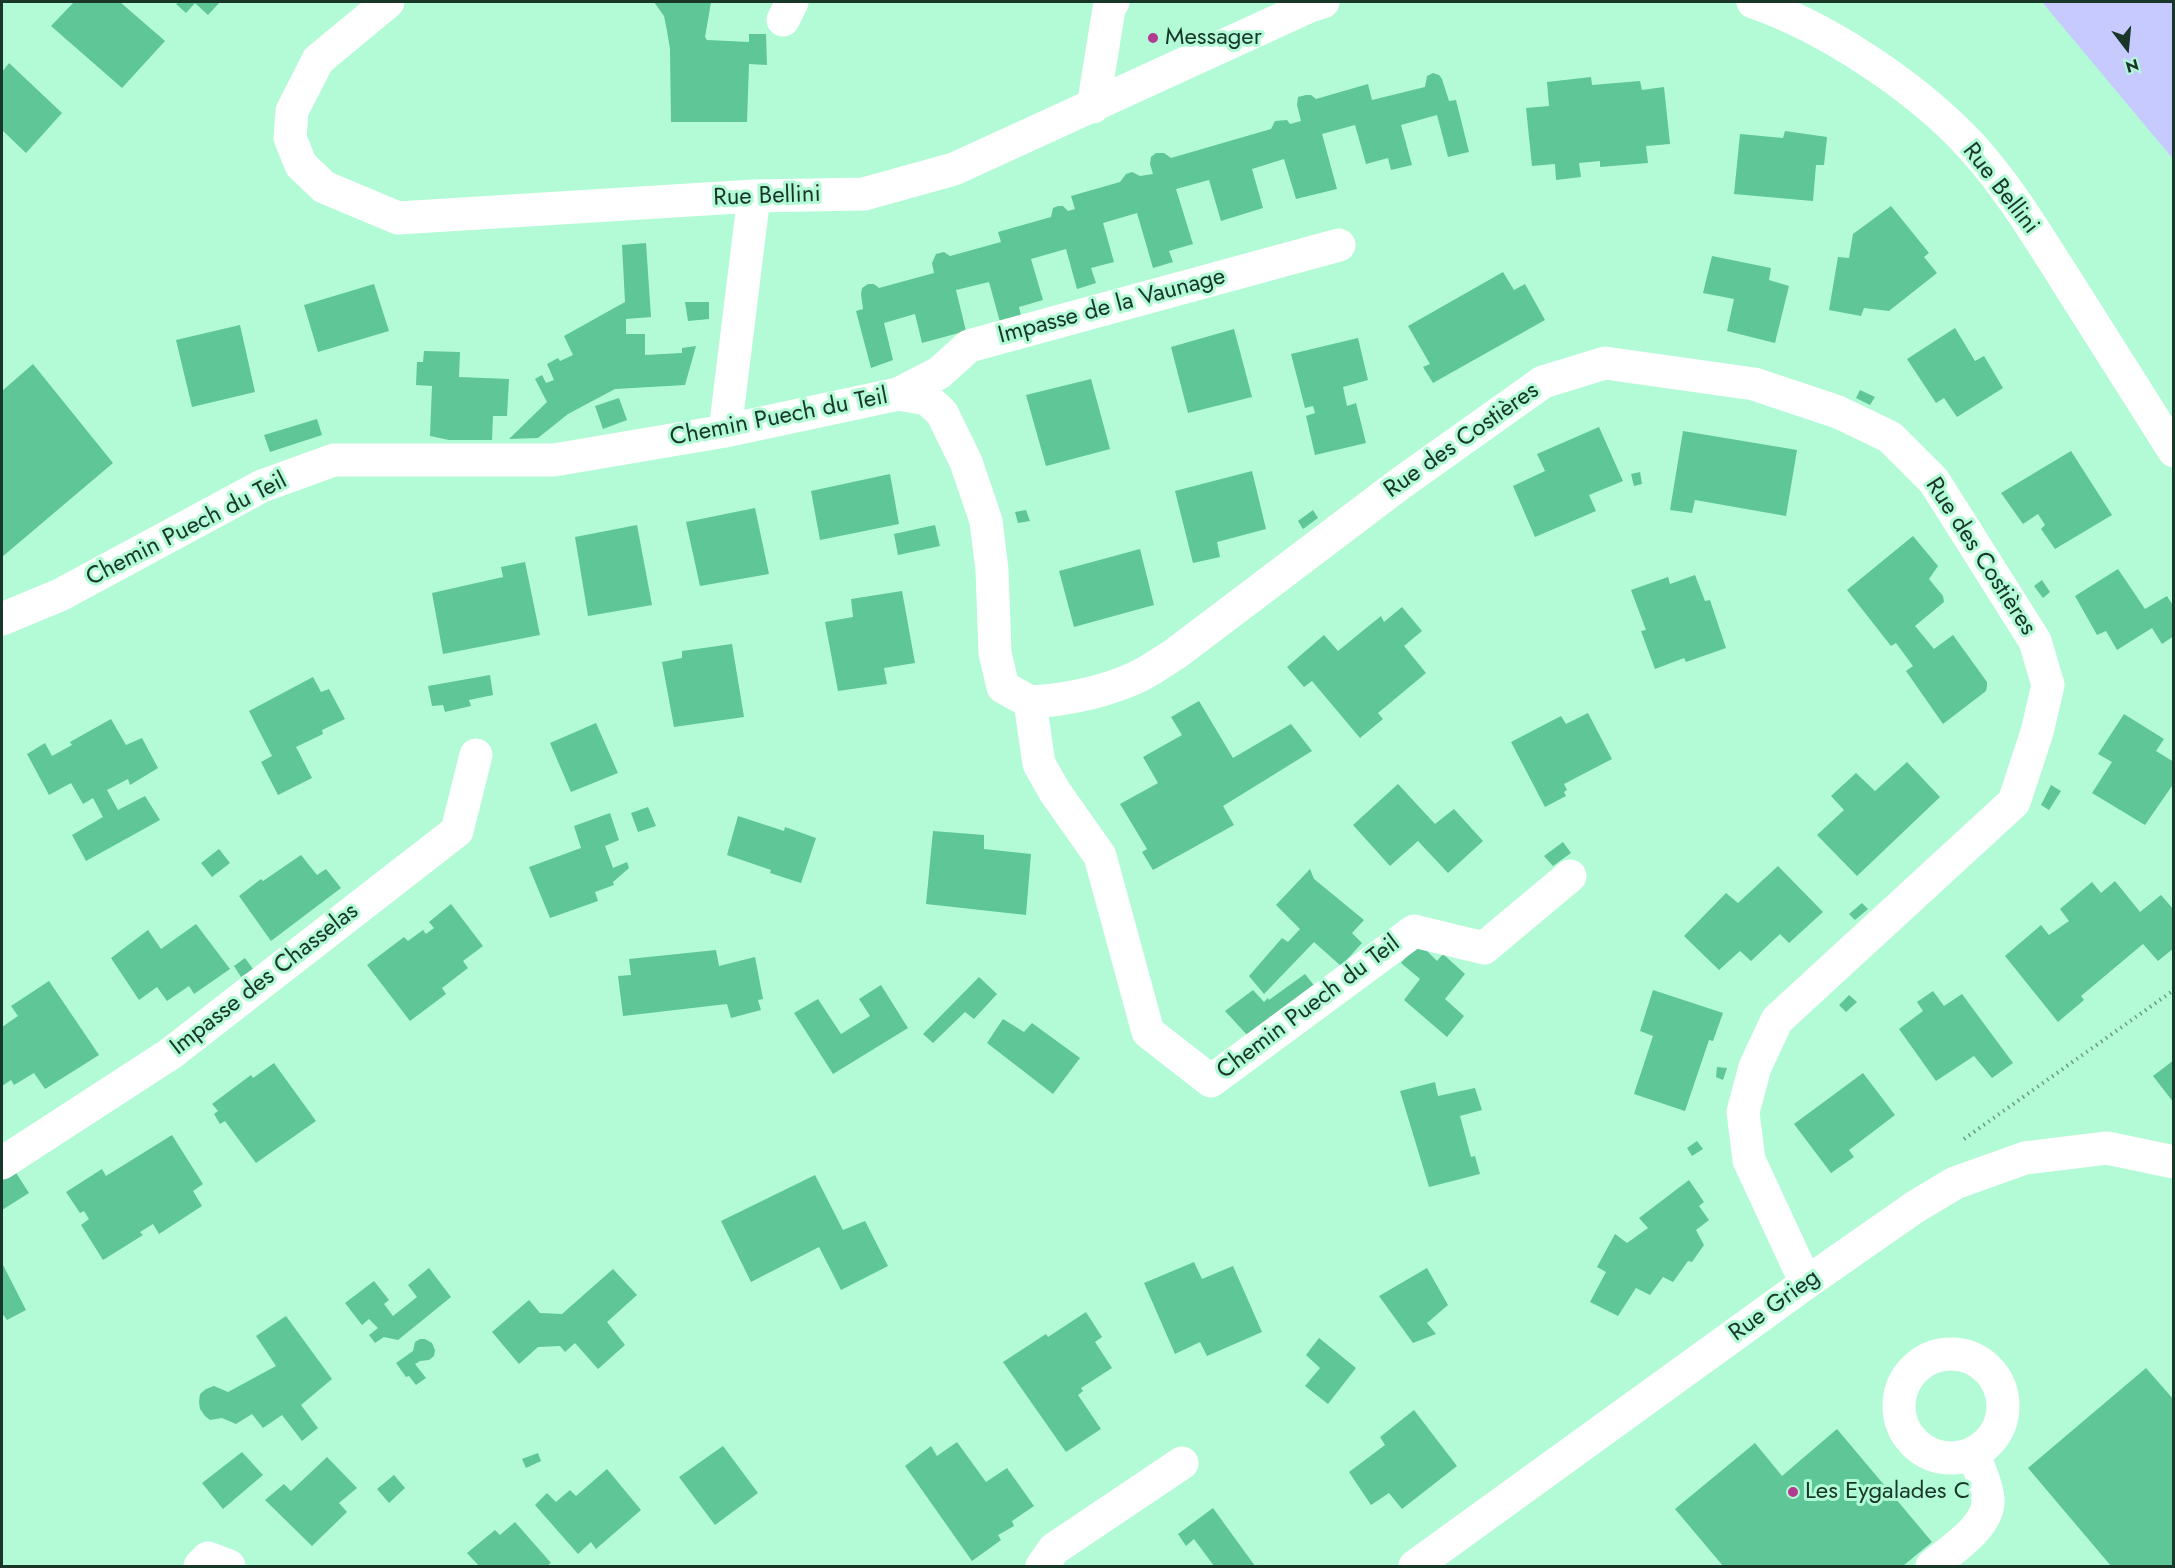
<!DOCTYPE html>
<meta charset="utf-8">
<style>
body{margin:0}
#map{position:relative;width:2175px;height:1568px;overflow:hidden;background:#b2fbd6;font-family:Jost,sans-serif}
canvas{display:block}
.frame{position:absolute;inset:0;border:3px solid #183729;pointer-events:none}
.north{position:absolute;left:2097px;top:18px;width:60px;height:60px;-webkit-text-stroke:4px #b2fbd6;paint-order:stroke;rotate:164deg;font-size:16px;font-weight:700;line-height:24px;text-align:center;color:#183729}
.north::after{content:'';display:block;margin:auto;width:21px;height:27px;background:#183729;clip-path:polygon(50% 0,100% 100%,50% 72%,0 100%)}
</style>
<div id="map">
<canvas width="2175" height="1568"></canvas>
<div class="frame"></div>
<div class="north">N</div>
</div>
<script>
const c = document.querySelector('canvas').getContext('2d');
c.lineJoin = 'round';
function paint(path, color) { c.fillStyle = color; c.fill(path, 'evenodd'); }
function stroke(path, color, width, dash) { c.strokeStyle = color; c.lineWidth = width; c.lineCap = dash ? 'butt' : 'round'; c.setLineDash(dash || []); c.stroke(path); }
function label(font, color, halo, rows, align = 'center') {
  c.font = font + ' Jost,sans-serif'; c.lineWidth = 6; c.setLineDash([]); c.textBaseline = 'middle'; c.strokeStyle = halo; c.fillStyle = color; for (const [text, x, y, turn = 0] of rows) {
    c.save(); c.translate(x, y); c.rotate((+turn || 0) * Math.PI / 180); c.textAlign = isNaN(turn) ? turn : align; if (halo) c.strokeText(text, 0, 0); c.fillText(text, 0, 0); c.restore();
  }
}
const green = new Path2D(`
 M2042,2H2173V159Z`);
const building = new Path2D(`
 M74,2H120L165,41L122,88L51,26Z
 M179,2H220L208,15L195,3L186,13L176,4Z
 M654,2H711L705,37L707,40L749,42V34H766L767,65L749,64L747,122H671L670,49L667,31L664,16Z
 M9,63L62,113L26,153L2,130V72Z
 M1433,73L1439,75L1442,79L1449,101L1456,100L1469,152L1448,157L1437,115L1401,125L1412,165L1391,170L1388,158L1366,164L1355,125L1322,134L1337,189L1296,199L1284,159L1252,169L1263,208L1221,221L1209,180L1176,189L1193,244L1169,251L1173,262L1153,268L1137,213L1103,223L1114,262L1091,268L1096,283L1077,289L1066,249L1031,259L1043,300L1019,307L1021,316L1000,322L989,282L956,290L966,331L922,343L915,314L884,323L893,360L871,368L856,311L863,309L861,294L862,288L868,284H874L879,288L934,273L932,263L936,254L944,252L950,256L1001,242L998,232L1051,217L1053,208L1058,206H1063L1068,211L1075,209L1071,196L1120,182L1126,174L1132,172L1140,176L1153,174L1150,164L1151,157L1156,153H1164L1171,158L1271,129L1275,121L1287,120L1290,124L1301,121L1297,105L1298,97L1306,95H1311L1316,99L1368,84L1372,100L1425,87L1427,76Z
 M1591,77L1592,85L1640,81L1642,90L1664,87L1670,144L1646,146L1648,163L1600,167V161L1579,163L1581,177L1556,180L1555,164L1532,166L1526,108L1549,106L1547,82Z
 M1785,131L1827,137L1824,165H1816L1813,201L1734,194L1740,134L1783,138Z
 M1891,206L1929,253L1924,257L1937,273L1889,311L1864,308L1861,316L1829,310L1838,257L1849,258L1853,234Z
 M646,243L651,317L626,319V334H645V355L682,353V348L696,346L685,385L615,389L568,414L538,438L509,439L547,402L535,379L542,375L546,383L554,380L547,364L558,358L560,361L573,355L564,336L625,302L622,245Z
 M1712,256L1771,268L1769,280L1789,286L1775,343L1727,331L1734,299L1703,293Z
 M1503,272L1514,290L1525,284L1545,320L1433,383L1423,367L1430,364L1408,326Z
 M374,284L389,331L318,352L304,305Z
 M685,302H709V319L688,321Z
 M240,325L255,392L192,407L176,340Z
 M1955,328L1975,361L1984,356L2003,388L1957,417L1944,398L1936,403L1907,359Z
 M1234,329L1252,397L1188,413L1171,347Z
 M1358,338L1368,380L1343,387L1347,406L1356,403L1366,443L1315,455L1306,416L1315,413L1313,406L1305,408L1291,354Z
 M424,351L460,352L459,377L509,379L507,416H493L492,440H449L430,436L432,386L416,385L417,362H423Z
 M33,364L113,463L2,557V391Z
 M1091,379L1110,449L1046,466L1026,395Z
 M1860,390L1875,397L1870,405L1856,398Z
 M619,398L627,420L603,429L595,406Z
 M317,419L322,435L270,452L264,435Z
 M1599,427L1623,481L1589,495L1596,511L1535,537L1513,486L1545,471L1537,454Z
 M1683,431L1797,450L1786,516L1695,500L1692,513L1670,510Z
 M2071,451L2112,515L2055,549L2041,529L2045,525L2038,514L2023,524L2001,493Z
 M1252,471L1266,529L1217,542L1220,557L1193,563L1175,491Z
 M1640,472L1642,484L1634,486L1631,474Z
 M890,474L899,524L820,540L811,491Z
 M755,508L769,574L700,586L686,522Z
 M1026,510L1030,521L1018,523L1015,512Z
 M1313,510L1318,518L1303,529L1298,521Z
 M637,525L652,605L588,616L575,537Z
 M935,525L940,546L898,555L894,534Z
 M1913,536L1938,566L1929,579L1943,596L1944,602L1915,626L1934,649L1953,635L1987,682V686L1986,691L1943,724L1906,671L1913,666L1896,643L1891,646L1847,590Z
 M1140,549L1154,605L1074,627L1059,571Z
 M525,562L540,635L443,654L432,593L503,577L501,567Z
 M2118,569L2145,609L2167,596L2174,607V636L2162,644L2152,628L2117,650L2106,631L2097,635L2075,596Z
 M1695,575L1705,601L1710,600L1726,648L1686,662L1684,658L1655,669L1641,631L1646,630L1631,590L1668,577L1670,584Z
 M2042,580L2050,592L2043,598L2034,586Z
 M902,591L915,663L884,668L887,684L838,691L825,622L853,617L851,599Z
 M1402,607L1422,631L1404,646L1426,673L1378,713L1383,719L1360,738L1312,681L1304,687L1287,667L1324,635L1338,651L1381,616L1384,622Z
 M732,644L744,717L674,727L662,662L682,658V651Z
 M490,675L493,695L469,700L471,706L445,712L443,705L432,706L428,686Z
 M313,677L321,692L329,689L345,719L322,730L323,734L296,747L312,778L278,795L261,762L272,756L249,711Z
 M1199,701L1233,758L1291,724L1312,751L1223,806L1234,825L1153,870L1142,852L1147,849L1120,804L1158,783L1143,757L1182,735L1171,717Z
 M1588,713L1612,759L1564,784L1567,790L1564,792L1566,796L1545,807L1511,742L1561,716L1566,724Z
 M2124,714L2164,739L2156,751L2174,762V783L2145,825L2092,793L2112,762L2098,754Z
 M111,719L126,745L142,738L158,768L130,785L128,779L107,790L118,810L145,796L160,820L86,861L72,835L103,817L93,798L83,804L71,783L49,795L27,754L45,743L52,756L72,745L70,742Z
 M596,723L618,773L571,792L550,743Z
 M1907,762L1940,797L1857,876L1817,835L1844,810L1831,796L1856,773L1875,791Z
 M1398,784L1435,824L1454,809L1483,841L1448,873L1418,841L1390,866L1353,825Z
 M2051,785L2061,791L2049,810L2041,805Z
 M648,807L656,826L638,832L631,813Z
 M610,813L619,840L605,846L613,868L627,862L629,868L613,882L614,885L595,892L598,901L550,918L529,867L581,848L574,826Z
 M738,816L784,831L785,827L816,838L801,883L770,873L771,870L727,855Z
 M933,831L984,835V849L1031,854L1026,915L926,904Z
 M1563,842L1571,853L1553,866L1544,856Z
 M219,849L230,863L212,877L201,863Z
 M301,855L317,875L326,869L341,888L271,941L239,896L261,879L263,881Z
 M1778,866L1823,912L1789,943L1780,934L1751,961L1740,951L1719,970L1684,936L1726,893L1738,903Z
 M1310,869L1314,879L1364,920L1352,933L1362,943L1341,966L1314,942L1264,994L1249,976L1282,938L1288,942L1300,929L1276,905Z
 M2115,881L2140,912L2161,895L2174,910V948L2158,961L2143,944L2081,996L2084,1000L2058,1022L2005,956L2041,925L2049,935L2069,921L2060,909L2092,882L2101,893Z
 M1862,903L1868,909L1855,920L1849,914Z
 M451,904L483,946L463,961L468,968L442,988L446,994L410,1021L367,965L404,937L408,941L423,930L426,934L434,928L429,922Z
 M196,924L230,969L194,994L189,986L167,1001L157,987L139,1000L111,958L148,930L161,949Z
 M1419,943L1437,961L1443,954L1465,974L1445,999L1464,1016L1447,1037L1404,1000L1420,979L1401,963Z
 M716,950L719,966L755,957L763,999L758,1000L761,1010L731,1018L727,1004L623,1016L618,976L631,975L629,959Z
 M245,958L253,969L241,977L234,966Z
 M1305,974L1316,988L1249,1037L1225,1011L1253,990L1264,1002L1268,998L1269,1000Z
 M979,977L997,994L974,1019L965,1012L933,1043L923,1034Z
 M49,981L99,1055L45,1089L34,1073L14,1085L11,1080L2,1086V1027L18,1016L11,1006Z
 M881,985L908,1028L833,1074L794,1013L818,999L841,1034L870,1016L859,999Z
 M1653,990L1723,1013L1713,1041L1709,1040L1685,1111L1634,1094L1653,1036L1640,1031Z
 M1933,991L1944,1006L1962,994L2013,1063L1992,1078L1974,1056L1936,1081L1899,1029L1923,1011L1917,1002Z
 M1849,995L1857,1002L1846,1012L1839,1005Z
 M1003,1019L1024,1032L1032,1023L1080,1058L1053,1094L987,1043Z
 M2174,1060V1103L2153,1076Z
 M274,1063L316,1121L256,1163L225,1121L220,1124L214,1114L218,1111L212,1104L251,1075L253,1078Z
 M1717,1067L1727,1068L1723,1080L1716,1077Z
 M1863,1073L1895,1115L1849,1150L1854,1157L1831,1173L1794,1124Z
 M1435,1082L1438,1096L1475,1088L1482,1110L1460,1116L1471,1157L1475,1156L1480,1174L1429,1187L1400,1091Z
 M172,1135L203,1184L193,1191L202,1206L159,1234L153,1224L140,1232L143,1235L103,1260L81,1225L89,1219L84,1211L80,1213L66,1192L102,1169L106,1176Z
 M1697,1141L1703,1149L1692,1156L1687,1148Z
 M13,1168L29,1193L2,1210V1175Z
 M815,1175L843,1230L865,1221L888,1266L841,1290L819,1247L751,1282L721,1221Z
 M1689,1180L1704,1202L1699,1206L1709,1220L1696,1230L1704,1245L1692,1262L1688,1261L1673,1282L1663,1277L1650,1295L1636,1288L1618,1316L1590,1302L1606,1272L1597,1267L1615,1234L1627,1243L1648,1228L1639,1218Z
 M1194,1262L1202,1279L1233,1266L1262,1332L1207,1356L1200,1342L1175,1354L1144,1283Z
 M2,1263L26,1310L7,1320L2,1313Z
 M429,1268L451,1297L398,1340L384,1337L375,1343L369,1335L378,1328L369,1319L362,1325L345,1303L374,1281L389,1300L384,1304L393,1316L417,1297L408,1285Z
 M1427,1268L1448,1305L1427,1323L1436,1334L1413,1343L1379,1296Z
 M613,1269L637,1295L607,1322L625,1345L598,1369L575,1343L565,1352L560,1346L538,1347L519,1364L492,1332L529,1300L540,1313L562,1314Z
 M1086,1312L1102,1337L1095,1342L1112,1368L1081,1388L1083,1391L1078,1395L1101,1429L1066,1452L1003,1362L1046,1334L1048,1337Z
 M286,1316L332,1379L301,1405L318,1428L302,1441L282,1415L263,1428L252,1414L236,1424L222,1418L210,1420L205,1416L200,1409L199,1402L200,1394L206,1389L214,1386L228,1392L276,1366L256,1336Z
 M1319,1338L1356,1368L1328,1404L1305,1386L1320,1368L1306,1355Z
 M420,1339H425L432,1343L435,1350L434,1356L429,1360L420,1361L415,1364L426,1378L416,1385L409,1376L406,1377L396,1363L413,1351L415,1342Z
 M2146,1368L2174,1400V1566H2111L2028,1468Z
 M1414,1410L1457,1466L1402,1509L1389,1493L1371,1505L1349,1472L1385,1445L1380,1437Z
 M1837,1429L1932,1542L1903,1566H1723L1675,1509L1755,1443L1782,1476Z
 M957,1442L986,1482L1007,1468L1034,1506L1012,1521L1014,1526L998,1535L1001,1540L972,1561L905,1466L931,1446L937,1456Z
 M723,1446L758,1493L715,1525L679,1477Z
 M242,1452L263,1475L223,1509L202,1483Z
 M538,1453L541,1461L526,1468L522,1459Z
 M327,1457L357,1488L339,1503L347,1512L312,1546L265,1500L284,1484L291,1491Z
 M607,1469L641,1510L596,1549L591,1542L578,1554L535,1505L547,1493L556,1502L570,1490L576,1496Z
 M394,1475L405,1488L389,1503L377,1489Z
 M1213,1508L1255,1566H1214L1194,1539L1186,1546L1178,1534Z
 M515,1522L551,1563L547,1566H479L467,1553L495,1530L500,1535Z`);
const path = new Path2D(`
 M1964,1139L2174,990`);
const minor = new Path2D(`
 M388,2L318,60L292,111L290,138L301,165L324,187L398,218L754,196L864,194L954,169L1310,6L1323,2
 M1753,2C1828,28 1918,88 1972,147C2010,189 2039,238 2069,285C2104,341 2139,396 2174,451
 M783,20L792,2
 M1093,107L1110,3L1113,2
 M898,394L939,373L969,346L1339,245
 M725,431L754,196
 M2,619L60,595L262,486L334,460H554L725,431L898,394L927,399L942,413L966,462L986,521L992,570L995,653L1003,687L1030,702L1039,764L1055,792L1100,856L1148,1032L1211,1081L1414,931L1484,948L1570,876
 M1030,702C1066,700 1101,693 1135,678C1149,672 1162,662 1175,654L1401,483L1543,382L1605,363L1754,384L1838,412L1890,437L1934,481L2035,641L2048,685L2037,732L2014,802L1777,1020L1755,1067L1743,1112L1749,1160L1806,1283
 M2,1163L170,1054L457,831L476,755
 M1899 1406a52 52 0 1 1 104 0a52 52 0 1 1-104 0Z
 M200,1566L208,1558L229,1566
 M1042,1566L1054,1549L1182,1463
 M1415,1566L1806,1283L1915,1207L1955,1183L2025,1158L2107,1148L2174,1162
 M1932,1566C1951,1550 1990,1526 1988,1499C1987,1484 1978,1468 1974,1454`);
const markers = [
 [1153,38,6,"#b33b8f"],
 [1793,1492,6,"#b33b8f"]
];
const poiNames = [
 ["Messager",1165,38],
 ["Les Eygalades C",1805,1492]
];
const streetNames = [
 ["Rue Bellini",2000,189,52],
 ["Rue Bellini",767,197,-2],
 ["Impasse de la Vaunage",1112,307,-15],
 ["Chemin Puech du Teil",779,418,-11],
 ["Rue des Costières",1462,441,-35],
 ["Chemin Puech du Teil",187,530,-27],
 ["Rue des Costières",1980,557,57],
 ["Impasse des Chasselas",265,980,-38],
 ["Chemin Puech du Teil",1309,1008,-37],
 ["Rue Grieg",1775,1306,-36]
];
paint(green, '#c7cafe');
paint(building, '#5ec697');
stroke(path, '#699e84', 4, [1.5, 4.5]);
stroke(minor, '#fff', 33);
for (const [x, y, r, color] of markers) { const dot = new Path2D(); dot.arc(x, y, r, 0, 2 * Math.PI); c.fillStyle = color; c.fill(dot); stroke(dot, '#b2fbd6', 2); }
label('24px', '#183729', '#b2fbd6', poiNames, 'left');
label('24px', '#183729', '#b2fbd6', streetNames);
</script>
